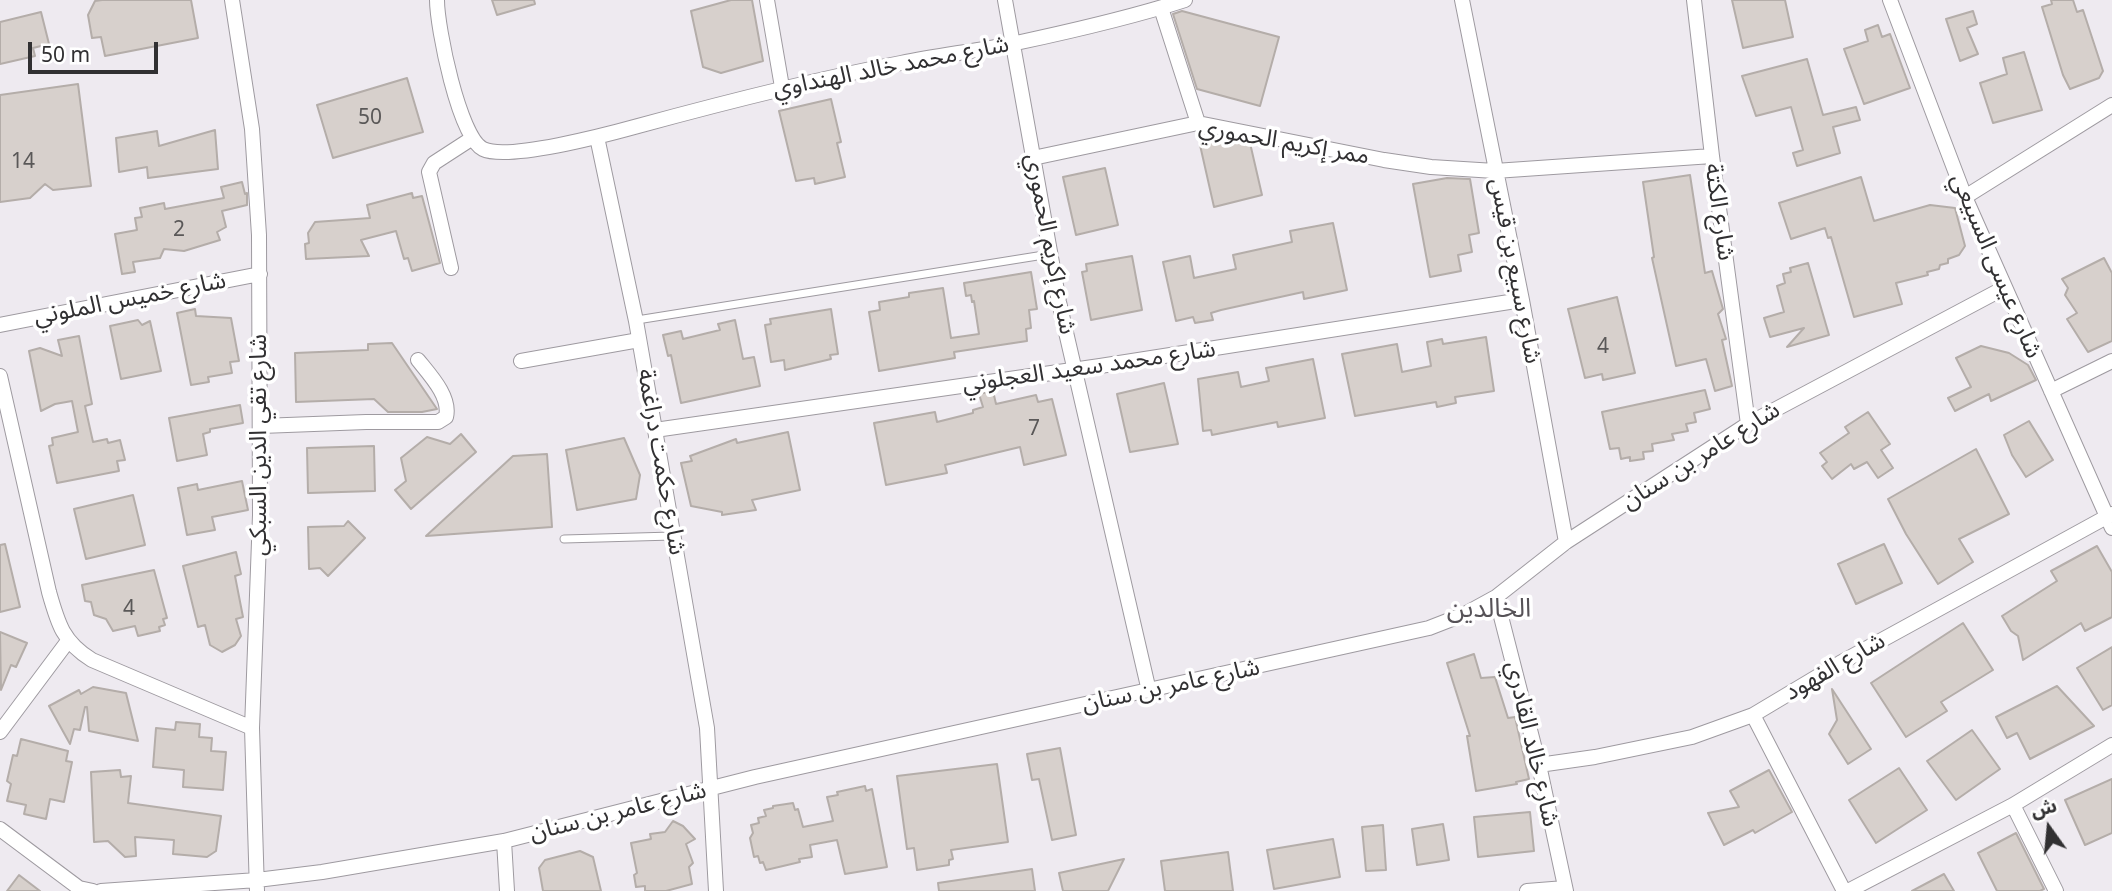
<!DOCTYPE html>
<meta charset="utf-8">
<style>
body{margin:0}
#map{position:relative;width:2112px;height:891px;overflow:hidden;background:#eeeaf0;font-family:"Noto Sans","Noto Sans Arabic",sans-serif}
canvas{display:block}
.north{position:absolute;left:2014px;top:793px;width:70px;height:70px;-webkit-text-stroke:5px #fff;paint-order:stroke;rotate:345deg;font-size:19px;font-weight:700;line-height:28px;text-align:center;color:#313032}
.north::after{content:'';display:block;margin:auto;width:24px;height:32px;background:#313032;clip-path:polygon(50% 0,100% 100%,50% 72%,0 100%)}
.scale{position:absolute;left:28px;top:42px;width:130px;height:32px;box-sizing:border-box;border:4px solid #313032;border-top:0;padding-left:9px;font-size:21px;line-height:24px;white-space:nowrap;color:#313032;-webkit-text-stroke:5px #fff;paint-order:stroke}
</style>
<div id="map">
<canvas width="2112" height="891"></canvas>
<div class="north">ش</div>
<div class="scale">50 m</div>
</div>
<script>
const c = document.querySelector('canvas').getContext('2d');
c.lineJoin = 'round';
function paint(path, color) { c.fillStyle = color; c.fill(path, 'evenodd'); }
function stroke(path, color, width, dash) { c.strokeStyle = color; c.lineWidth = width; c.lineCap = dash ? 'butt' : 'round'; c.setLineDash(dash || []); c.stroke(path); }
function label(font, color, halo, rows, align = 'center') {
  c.font = font + ' "Noto Sans","Noto Sans Arabic",sans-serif'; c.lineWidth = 7; c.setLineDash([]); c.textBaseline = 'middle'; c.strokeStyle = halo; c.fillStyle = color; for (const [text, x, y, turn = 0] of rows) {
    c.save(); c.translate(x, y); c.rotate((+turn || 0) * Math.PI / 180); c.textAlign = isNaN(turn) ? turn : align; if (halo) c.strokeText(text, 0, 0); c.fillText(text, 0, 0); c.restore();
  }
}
const building = new Path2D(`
 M102,0H191L198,38L105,56L101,37L92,38L88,15L95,1Z
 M492,0H534L535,4L497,15Z
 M731,0H752L763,61L721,73L703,67L691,11Z
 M1732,0H1785L1793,37L1743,48Z
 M2051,0H2073L2077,12L2083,10L2103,71L2099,78L2070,89L2063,75L2042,7L2052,4Z
 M1182,11L1279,37L1260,106L1197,89L1173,14Z
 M1973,11L1977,24L1967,28L1978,54L1960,61L1946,19Z
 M41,12L49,44L33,48L35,56L0,64V22Z
 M1878,25L1882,37L1890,34L1910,88L1864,104L1844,49L1868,41L1865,30Z
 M2024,52L2042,110L1993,123L1980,83L2007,74L2003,58Z
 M1807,59L1823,115L1856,107L1860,120L1833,127L1840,153L1797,166L1793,153L1803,150L1791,107L1756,116L1742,76Z
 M407,78L423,132L333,158L317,105Z
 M78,84L91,186L53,190L45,184L30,198L0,202V95Z
 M831,99L841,142L837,143L845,177L815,184L814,178L796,181L779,111Z
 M215,130L218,169L148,178L147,167L119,172L116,138L157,131L159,146Z
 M1228,139L1250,143L1262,195L1214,207L1200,145Z
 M1105,168L1118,225L1076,235L1063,177Z
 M1690,175L1705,273L1712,271L1723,309L1718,314L1726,339L1722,340L1732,386L1715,391L1706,359L1676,366L1652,258L1654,257L1643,182Z
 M1861,177L1874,221L1930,205L1955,208L1965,246L1959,255L1948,259V263L1940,265L1939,269L1927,272L1928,275L1896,283L1902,304L1854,317L1831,237L1828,238L1825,228L1791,239L1779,203Z
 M1447,178L1470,179L1479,233L1469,235L1472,252L1458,255L1461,271L1430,277L1413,184Z
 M242,182L245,194L247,193V205L222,211L226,227L217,232L220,240L184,251L164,249L160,258L133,262L135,272L122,274L115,234L137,230L135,218L142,217L140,208L164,203L165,209L224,198L221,187Z
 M412,193L413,198L422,196L440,263L412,271L408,258L404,259L396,231L361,240L369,256L306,259L305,244L309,243L308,233L315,222L370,218L367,205Z
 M1333,223L1347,290L1304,299L1303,292L1221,310L1211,313L1213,320L1195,323L1193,317L1176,321L1163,262L1190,256L1194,278L1236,269L1233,255L1292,242L1290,231Z
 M1132,256L1142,310L1091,320L1082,272L1087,271L1086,264Z
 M2104,258L2112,273V341L2088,352L2067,319L2077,313L2065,295L2068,288L2062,279Z
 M1808,263L1829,335L1787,347L1804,328L1770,337L1764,318L1784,312L1777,286L1785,283L1783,274L1791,272L1790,268Z
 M1031,272L1037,309L1029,310L1031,328L1026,329L1027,341L954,352L955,358L879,371L869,312L880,310L879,302L909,297V293L943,288L951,338L979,334L974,301L972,302L971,295L966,296L964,283Z
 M1617,297L1635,373L1603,380L1602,374L1585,378L1568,309Z
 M195,309L196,316L231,318L239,361L230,362L232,373L208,377L209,382L191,385L177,313Z
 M831,309L838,354L830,355L831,359L785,370L784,360L771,362L765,325L771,324L770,319Z
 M138,320L142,325L150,321L161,371L121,379L110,326Z
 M735,320L743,359L754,357L760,386L681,403L671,355L668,356L663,335L681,331L683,339L720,330L718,324Z
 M79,336L92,404L85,406L93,442L107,439L108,443L120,440L125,460L117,461L119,471L57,483L49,446L53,445L52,438L78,432L72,401L55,404L41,411L29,351L40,348L62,356L58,340Z
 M1486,337L1494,391L1455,397L1456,403L1437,407L1436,402L1355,416L1342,354L1397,344L1402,372L1431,366L1427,342L1442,339L1443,344Z
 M392,343L437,409L422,412H388L374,399L296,402L295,353L368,350V344Z
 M1981,346L2009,353L2028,365L2036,380L1991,401L1989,394L1955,411L1948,398L1971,387L1956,358Z
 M1313,359L1325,418L1278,427L1277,422L1212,435L1211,430L1203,431L1198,379L1238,372L1241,387L1269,381L1266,368Z
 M1164,383L1178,444L1130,452L1117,394Z
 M1705,390L1710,409L1694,413L1696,422L1686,424L1688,431L1672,434L1674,440L1652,444L1653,451L1643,452L1644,459L1630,461V457L1621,459L1619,448L1610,449L1602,412Z
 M993,391L996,404L1036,395L1038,402L1052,399L1066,455L1024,465L1020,447L945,465L947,473L886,485L874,423L935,412L937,422L973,413V410L983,407L979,394Z
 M240,405L243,423L210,429V432L203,434L207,455L177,461L169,418Z
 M1868,412L1890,444L1881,450L1893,468L1878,478L1867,462L1854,469L1851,464L1832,479L1822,466L1827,462L1820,453L1849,433L1845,427Z
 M2029,421L2053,460L2026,477L2012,455L2004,435Z
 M788,432L800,490L752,500L756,510L722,515V512L691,506L681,463L692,461L690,456L736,439L737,443Z
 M461,434L476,452L411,509L395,490L406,481L401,458L427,437L450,444Z
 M624,438L640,475L636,499L577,510L566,450Z
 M374,446L375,491L308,493L307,448Z
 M1976,449L2009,514L1959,539L1973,562L1938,584L1906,534L1888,499Z
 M547,454L552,527L426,536L513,456Z
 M242,481L248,510L212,517L215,530L187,535L178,488L197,484L198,490Z
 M133,495L145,545L86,559L74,509Z
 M348,521L365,538L328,576L320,568L309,569L308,527L344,526Z
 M5,544L20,607L0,612V545Z
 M1884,544L1902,583L1856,604L1838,564Z
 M2097,546L2112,572V617L2085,631L2081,623L2023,660L2018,636L2011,631L2002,616L2057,581L2051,571Z
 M236,552L241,574L235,576L243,617L236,619L241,636L235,645L222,652L210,645L205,625L198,627L183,566Z
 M154,570L167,618L163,619L165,625L159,627L160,631L138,636L135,626L113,631L106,619L94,615L91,602L85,601L82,585Z
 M1963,623L1993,670L1941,702L1947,711L1906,737L1871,683Z
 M0,632L27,643L16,667L11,665L1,690Z
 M2112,647V705L2103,710L2077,668Z
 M1474,654L1481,678L1495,677L1508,718L1515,717L1529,779L1516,782L1517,784L1476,791L1467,736H1470L1447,663Z
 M2057,686L2094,726L2030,759L2017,733L2007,738L1996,717Z
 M93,687L126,693L138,741L89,731L87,707H85L80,730L74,729L70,744L49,706L79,690L81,694Z
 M1832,689L1871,749L1848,764L1829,734L1837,720Z
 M176,722L200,724L199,737L212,738L211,751L226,752L223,790L183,787L184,770L153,767L156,728L175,730Z
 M1972,730L2000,769L1956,800L1927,761Z
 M21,739L68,751L66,761L72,762L64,802L50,799L46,819L24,814L26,805L7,801L11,784L7,781L13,755L17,756Z
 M1060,748L1076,835L1052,840L1039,779L1032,780L1027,754Z
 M997,764L1008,842L951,850L953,859L949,860V865L917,870L914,848L907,849L897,776Z
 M1899,768L1927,810L1876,843L1849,800Z
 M120,770L121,777L131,776L128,803L221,816L216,851L207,857L173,854L174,840L135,837L136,856L125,857L108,841L94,842L91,772Z
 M1769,770L1792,812L1755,833L1753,830L1724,845L1708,813L1739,807L1730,791Z
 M2112,779V833L2085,845L2065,800Z
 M865,786L866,791L872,789L887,867L845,874L837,840L810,845L812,857L799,859L800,862L766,870L763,862L760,863L758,856L754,857L750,838L753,833L751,825L759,823L758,818L766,816L764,810L773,808V806L793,803L795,810L798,809L803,827L833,821L827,797L838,795L837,792Z
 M1530,812L1534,851L1478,857L1474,817Z
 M673,821L683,826L695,839L686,844L693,863L689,867L692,884L666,891H645V886L636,887L634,875L637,873L631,843L651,839L650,834L665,832Z
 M1443,824L1449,860L1417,865L1412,829Z
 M1383,825L1386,870L1366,871L1362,827Z
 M2016,833L2044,889L2040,891H1997L1978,853Z
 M1333,839L1340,877L1274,889L1267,850Z
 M580,851L593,857L601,891H543L539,868L545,860Z
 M1228,852L1233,891H1165L1161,861Z
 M1124,859L1108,891H1063L1059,873Z
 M1032,869L1035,891H939L938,883Z
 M1944,874L1954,891H1912Z
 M19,875L40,891H7Z`);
const service = new Path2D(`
 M637,320L1050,254
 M564,539L673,536`);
const minor = new Path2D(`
 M232,0L252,129L259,235L260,515L252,728L257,891
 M437,0C437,27 459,137 483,149C508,161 609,134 638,126C726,102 812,80 901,63C939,55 978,51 1016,43C1072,31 1130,18 1185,0
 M767,0L782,87
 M1005,0L1059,302L1149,691
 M1462,0L1522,300L1566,542
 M1694,0L1712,156L1748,424
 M1890,0L1965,197L2112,528
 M1161,8L1198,123
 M597,137L636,321L707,728L716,891
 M1033,158L1198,123L1384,160L1431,167L1495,171L1712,156
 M1965,197L2112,105
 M451,268L429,172L434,163L471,139
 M0,325L260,274
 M521,361L639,340
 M0,376L49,592C58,624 63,642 92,660L252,728
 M2051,391L2112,361
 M261,426L366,422H438L446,417C451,397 430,375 418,360
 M655,430L1100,366L1522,300
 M1496,597L1539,765L1566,891
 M1753,715L1844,891
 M0,732L68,641
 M1539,765L1595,757L1692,737L1753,715L1840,663L2112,514
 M2013,805L2056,891
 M0,829L79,888L93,891
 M504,841L507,891
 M101,891L257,880L322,872L504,841L755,777L1429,628L1465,614L1496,597L1566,542L1748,424L2004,288
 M1527,891L1565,888
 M1848,891L2013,805L2112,745`);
const numberNames = [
 ["50",370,118],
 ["14",23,162],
 ["2",179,230],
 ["4",1603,347],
 ["7",1034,429],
 ["4",129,609]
];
const streetNames = [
 ["شارع محمد خالد الهنداوي",891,67,-11],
 ["ممر إكريم الحموري",1284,142,10],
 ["شارع الكتة",1719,212,82],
 ["شارع إكريم الحموري",1050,244,79],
 ["شارع عيسى السبيعي",1996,266,67],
 ["شارع سبيع بن قيس",1515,271,79],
 ["شارع خميس الملوني",130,299,-11],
 ["شارع محمد سعيد العجلوني",1089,367,-8],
 ["شارع تقي الدين السبكي",259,445,-90],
 ["شارع عامر بن سنان",1701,456,-32],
 ["شارع حكمت دراغمة",661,462,80],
 ["شارع الفهود",1835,667,-30],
 ["شارع عامر بن سنان",1171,686,-12],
 ["شارع خالد القادري",1532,744,77],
 ["شارع عامر بن سنان",618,812,-14]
];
const neighbourhoodNames = [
 ["الخالدين",1489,610]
];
paint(building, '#d7d0cc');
stroke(building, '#b4ada9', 2);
stroke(service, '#9e9aa0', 9);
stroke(minor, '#9e9aa0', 16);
stroke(service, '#fff', 7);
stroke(minor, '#fff', 14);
label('21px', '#5a5858', null, numberNames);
label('24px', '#313032', '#fff', streetNames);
label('26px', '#565257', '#fff', neighbourhoodNames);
</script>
